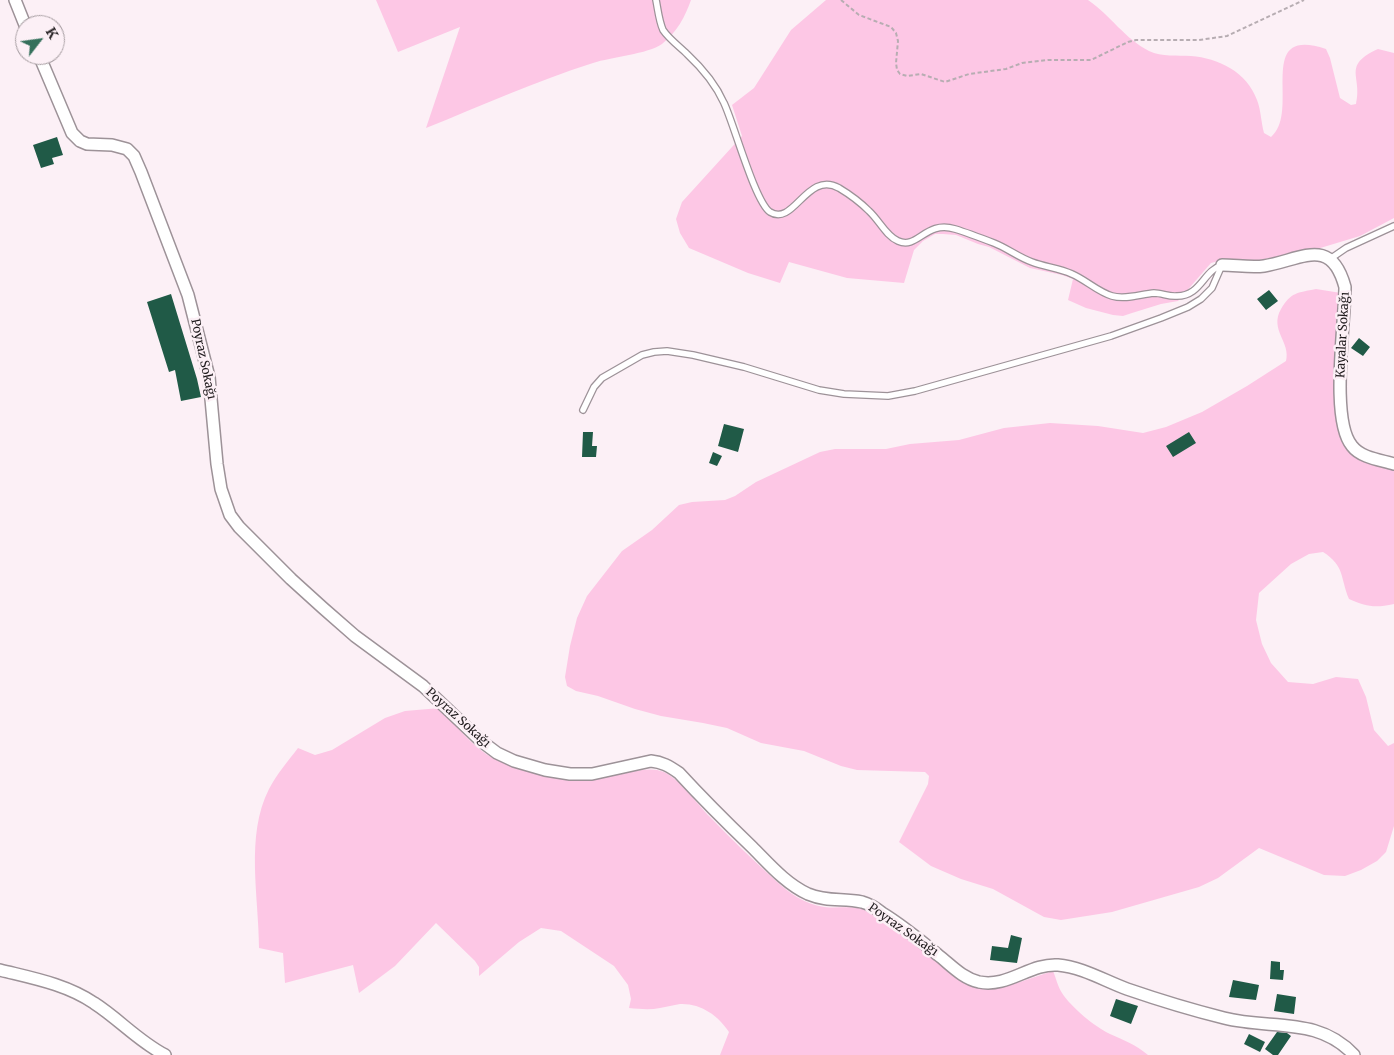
<!DOCTYPE html>
<meta charset="utf-8">
<style>
body{margin:0}
#map{position:relative;width:1394px;height:1055px;overflow:hidden;background:#fcf0f6;font-family:Merriweather,serif}
canvas{display:block}
.north{position:absolute;left:15px;top:15px;width:50px;height:50px;box-sizing:border-box;background:#fcf0f6;border:1px solid #a49b9f;border-radius:50%;rotate:60deg;font-size:14px;font-weight:700;line-height:20px;text-align:center;color:#1f1b1d}
.north::after{content:'';display:block;margin:auto;width:18px;height:22px;background:#34705b;clip-path:polygon(50% 0,100% 100%,50% 72%,0 100%)}
</style>
<div id="map">
<canvas width="1394" height="1055"></canvas>
<div class="north">K</div>
</div>
<script>
const c = document.querySelector('canvas').getContext('2d');
c.lineJoin = 'round';
function paint(path, color) { c.fillStyle = color; c.fill(path, 'evenodd'); }
function stroke(path, color, width, dash) { c.strokeStyle = color; c.lineWidth = width; c.lineCap = dash ? 'butt' : 'round'; c.setLineDash(dash || []); c.stroke(path); }
function label(font, color, halo, rows, align = 'center') {
  c.font = font + ' Merriweather,serif'; c.lineWidth = 5; c.setLineDash([]); c.textBaseline = 'middle'; c.strokeStyle = halo; c.fillStyle = color; for (const [text, x, y, turn = 0] of rows) {
    c.save(); c.translate(x, y); c.rotate((+turn || 0) * Math.PI / 180); c.textAlign = isNaN(turn) ? turn : align; if (halo) c.strokeText(text, 0, 0); c.fillText(text, 0, 0); c.restore();
  }
}
const green = new Path2D(`
 M376,0H691C685,17 677,32 662,44C648,54 611,57 593,63C536,81 481,106 426,128L460,27L398,52Z
 M826,0H1088C1110,15 1125,39 1149,51C1162,57 1177,55 1191,56C1218,58 1247,72 1257,100C1261,110 1261,122 1264,133L1271,137C1302,112 1253,25 1326,49L1330,58L1340,98L1351,105L1356,104C1363,76 1341,66 1378,49L1394,53V218L1360,236L1317,249L1259,260H1222L1211,263L1178,301L1161,304L1132,313L1123,316L1113,315L1086,308L1068,300L1073,279L1062,275L1030,268L989,247L978,244L956,235L943,234H935L923,241L914,250L904,283L847,278L789,262L780,283L748,273L689,248L680,233L676,219L682,202L742,136L732,105L754,88L791,30Z
 M1316,289L1341,293L1336,364L1352,453L1373,464L1394,470V604C1375,608 1367,607 1349,599C1340,577 1345,566 1323,552L1309,554L1291,564L1259,593L1256,620L1262,644L1271,663L1288,682L1313,684L1336,677L1358,679L1366,697L1374,730L1388,746L1394,743V826L1386,852L1377,861L1361,870L1345,876L1324,875L1259,848L1218,878L1199,887L1112,912L1061,920L1044,917L993,889L961,879L931,866L899,842L928,784L929,776L925,772L857,770L841,766L804,751L761,743L727,728L703,723L661,716L635,709L598,696L576,691L567,686L565,677L570,646L577,618L587,596L622,551L652,530L679,505L692,502L725,500L735,496L756,482L820,452L835,449H886L910,444L959,440L1004,428L1050,423L1098,426L1143,433L1166,427L1202,412L1247,386L1286,361C1291,342 1269,330 1281,309C1291,292 1297,293 1316,289Z
 M440,708C453,722 466,739 482,751C509,773 576,781 609,776C627,774 648,765 664,772C681,780 697,804 710,817C731,839 753,860 775,880C789,893 804,904 824,907C840,909 857,904 872,913C891,923 910,938 927,953C942,965 957,982 976,987C1001,992 1029,978 1053,971C1056,978 1058,987 1062,993C1071,1007 1095,1027 1110,1034C1124,1040 1136,1045 1148,1055H720L729,1032C718,1015 700,1003 680,1004C673,1005 667,1007 660,1008C650,1010 640,1009 629,1008L631,999L628,985L614,966L561,931L541,928L519,942L479,976V967L475,961L436,923L395,966L359,993L353,965L285,983L283,953L259,948C259,897 245,836 269,789C277,774 288,761 298,748L315,755L332,750L385,718L405,711Z`);
const building = new Path2D(`
 M57,137L63,155L52,158L54,164L41,168L33,145Z
 M1269,290L1278,301L1266,310L1257,299Z
 M171,294L197,379L201,397L181,401L175,370L169,372L147,302Z
 M1359,338L1370,347L1363,356L1351,348Z
 M724,424L744,429L738,452L718,446Z
 M583,432H593L592,446H597L596,457H582Z
 M1189,432L1196,443L1173,457L1166,446Z
 M713,452L722,456L717,466L709,463Z
 M1011,935L1022,938L1017,963L990,960L992,946L1008,948Z
 M1271,961L1280,962V970H1284L1283,980L1270,979Z
 M1233,980L1259,985L1256,1000L1229,997Z
 M1277,994L1296,997L1294,1014L1274,1011Z
 M1116,999L1138,1006L1131,1024L1110,1016Z
 M1277,1032L1287,1033L1291,1036L1278,1055H1273L1265,1049Z
 M1249,1034L1265,1042L1260,1052L1244,1044Z`);
const path = new Path2D(`
 M841,0L859,15L891,27L896,33L898,41L896,63L897,70L900,74L907,76L921,74L945,82L969,74L1006,69L1022,63L1048,60H1091L1128,42L1136,40H1199L1227,36L1304,0`);
const lane = new Path2D(`
 M656,0C658,10 659,21 663,30C669,39 680,47 687,54C702,68 716,85 724,103C734,124 755,202 770,212C794,227 807,170 839,188C849,194 861,203 869,211C879,220 886,236 898,241C918,250 925,220 955,229C968,233 981,238 994,243C1007,248 1018,257 1032,262C1045,267 1059,268 1072,274C1086,280 1098,292 1112,296C1126,300 1141,294 1154,293C1162,293 1169,297 1177,296C1201,296 1203,271 1222,265
 M1330,259L1346,248L1394,226
 M583,410L594,387L602,378L642,355L654,352L667,351L693,355L744,367L819,390L844,394L888,396L915,391L1111,336L1161,318L1188,307L1201,299L1212,288L1222,265`);
const street = new Path2D(`
 M15,0L25,25
 M39,55L72,133L80,141L87,144L112,145L127,149L134,156L141,172L188,295L209,377L217,464L221,489L230,515L239,527L291,579L323,608L355,636L423,686L481,741L497,753L514,761L545,770L570,774H592L651,761C662,762 669,766 679,773C702,798 727,823 752,847C769,864 786,884 808,894C827,902 843,898 862,902C869,904 876,908 882,913C902,925 920,940 938,955C951,965 962,978 979,982C1008,988 1030,963 1058,965C1082,967 1105,981 1127,989C1159,1000 1192,1010 1224,1018C1271,1030 1318,1016 1354,1055
 M1222,265C1236,265 1251,268 1264,266C1301,260 1331,235 1345,287C1345,323 1330,420 1352,446C1361,458 1381,460 1394,464
 M0,970C32,978 66,984 94,1003C119,1019 138,1041 165,1055`);
const streetNames = [
 ["Kayalar Sokağı",1343,335,-87],
 ["Poyraz Sokağı",203,359,78],
 ["Poyraz Sokağı",458,718,42],
 ["Poyraz Sokağı",903,930,35]
];
paint(green, '#fdc7e5');
paint(building, '#205a47');
stroke(lane, '#9d9298', 8);
stroke(street, '#9d9298', 14);
stroke(path, '#b7adb2', 2, [4, 2.5]);
stroke(lane, '#fff', 5.5);
stroke(street, '#fff', 11);
label('12px', '#1f1b1d', '#fcf0f6', streetNames);
</script>
